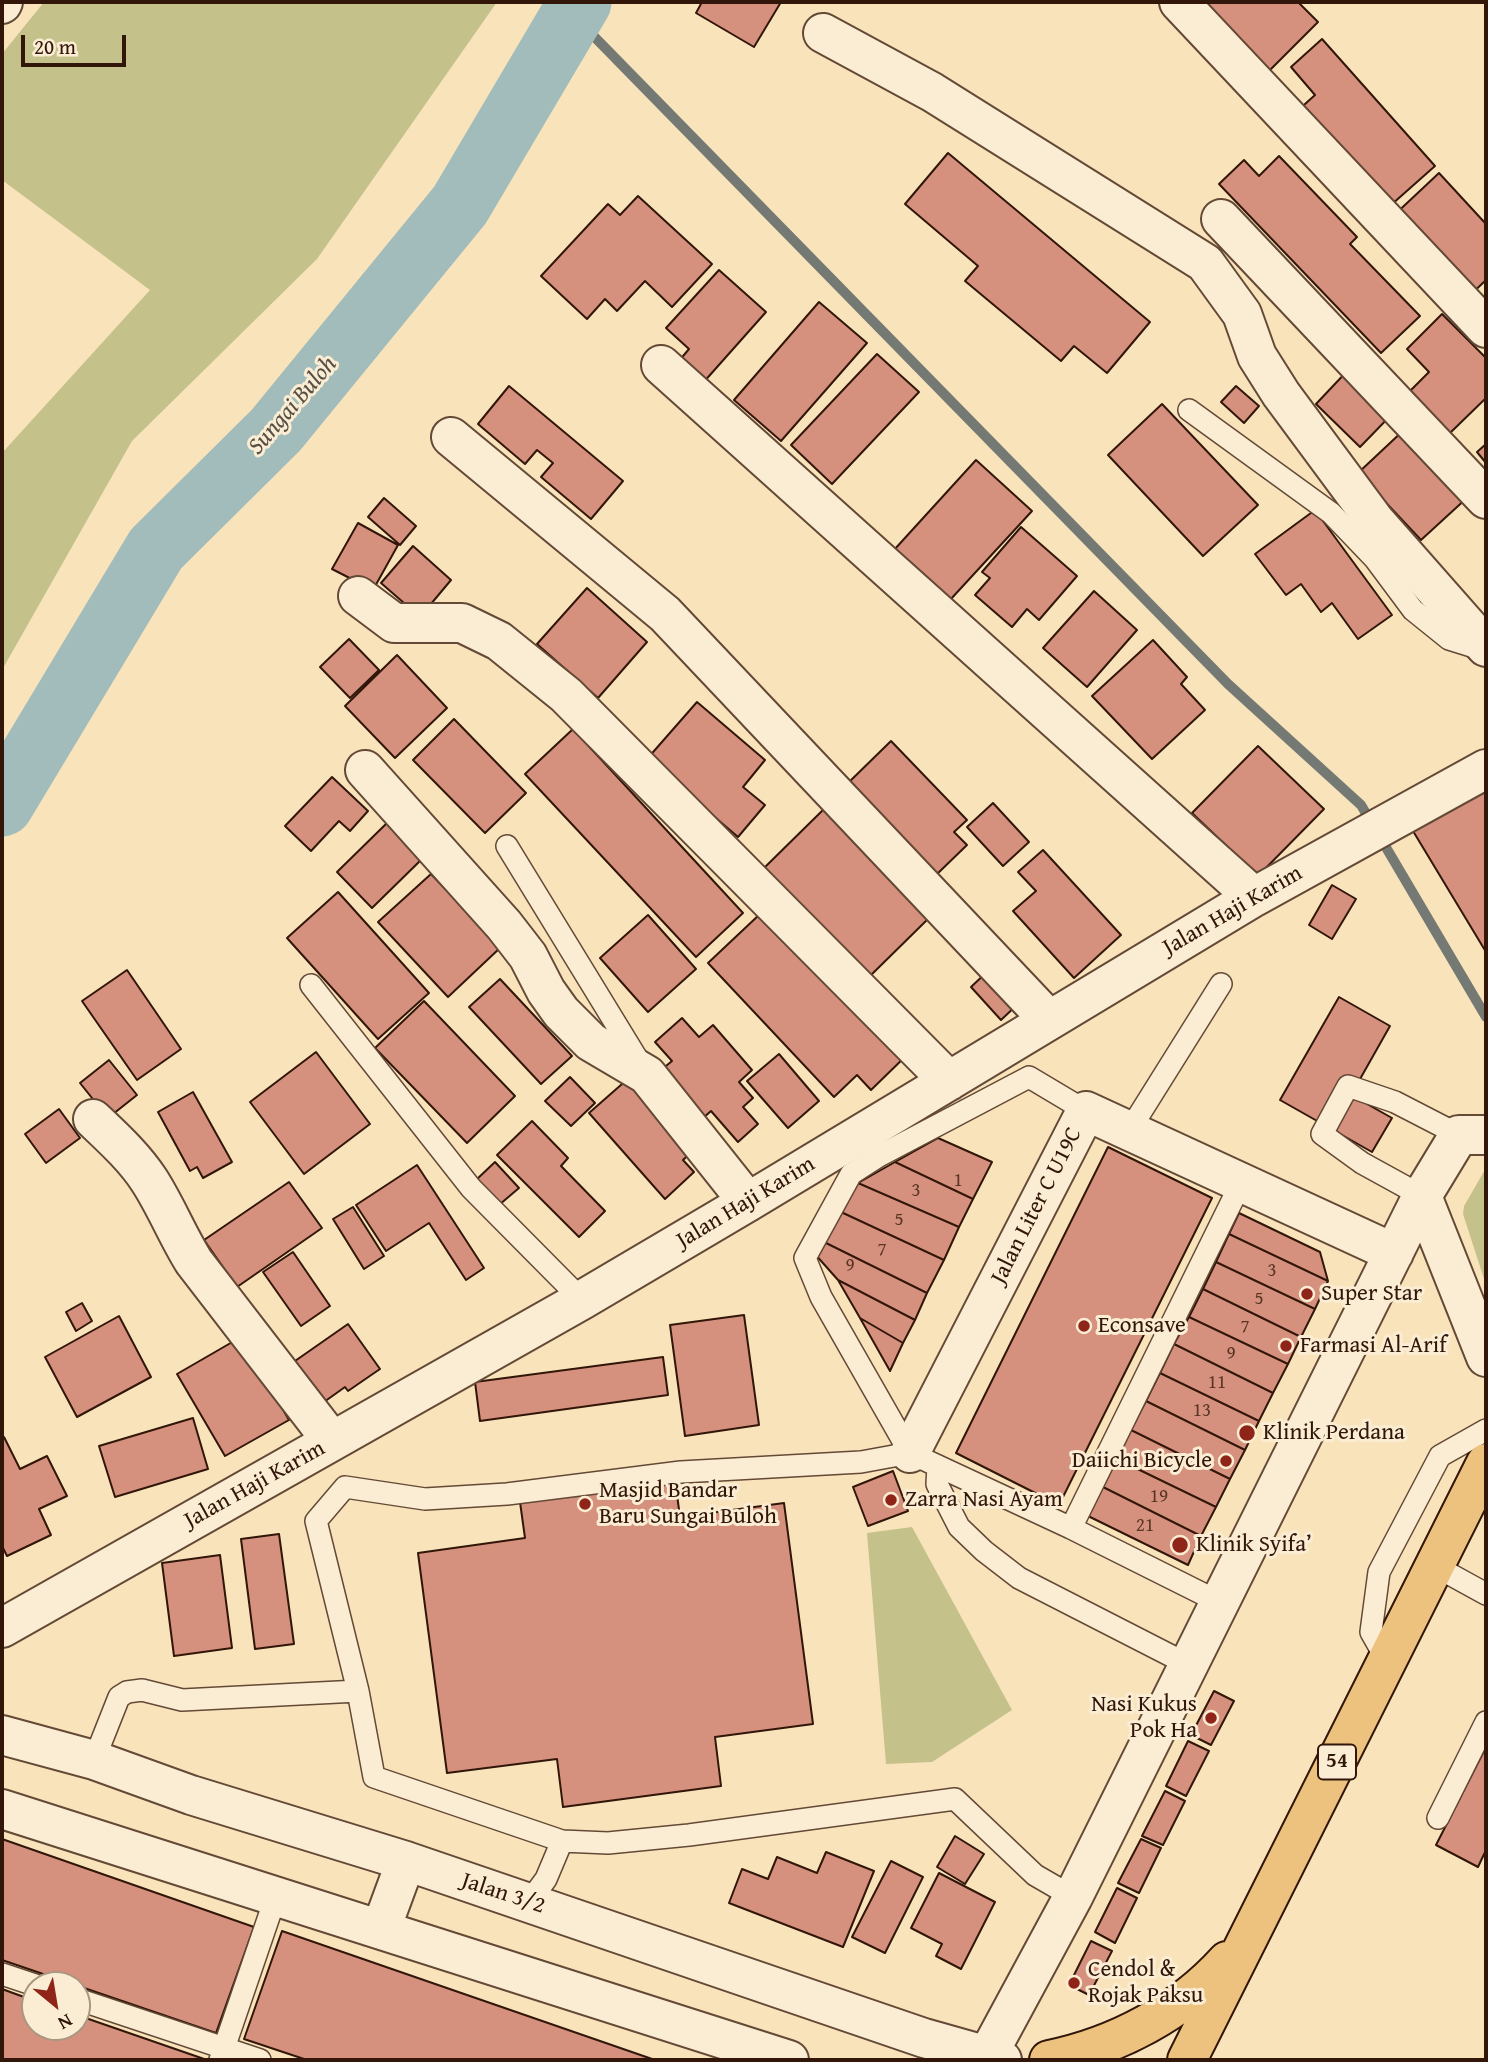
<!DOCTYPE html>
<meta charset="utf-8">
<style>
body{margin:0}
#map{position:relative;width:1488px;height:2062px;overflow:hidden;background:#f9e3bb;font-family:"Gentium Book Plus",serif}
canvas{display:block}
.frame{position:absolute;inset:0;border:4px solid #311609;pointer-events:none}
.north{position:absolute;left:21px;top:1971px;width:70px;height:70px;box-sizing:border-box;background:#fbedd3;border:2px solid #aa9782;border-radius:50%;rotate:150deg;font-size:19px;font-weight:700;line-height:28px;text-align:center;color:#311609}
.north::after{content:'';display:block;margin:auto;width:24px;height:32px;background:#8f2418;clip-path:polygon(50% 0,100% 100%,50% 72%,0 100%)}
.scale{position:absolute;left:21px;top:35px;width:105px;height:32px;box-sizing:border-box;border:4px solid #311609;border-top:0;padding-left:9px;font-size:21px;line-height:24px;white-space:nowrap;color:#311609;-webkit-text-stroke:5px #fbedd3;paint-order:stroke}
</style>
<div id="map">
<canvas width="1488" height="2062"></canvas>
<div class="frame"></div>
<div class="north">N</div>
<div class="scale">20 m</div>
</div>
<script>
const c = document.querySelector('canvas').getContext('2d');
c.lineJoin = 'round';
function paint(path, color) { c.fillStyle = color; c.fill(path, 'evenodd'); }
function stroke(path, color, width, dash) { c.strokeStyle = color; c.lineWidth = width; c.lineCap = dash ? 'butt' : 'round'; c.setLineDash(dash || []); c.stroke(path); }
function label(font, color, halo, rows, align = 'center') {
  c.font = font + ' "Gentium Book Plus",serif'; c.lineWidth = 6; c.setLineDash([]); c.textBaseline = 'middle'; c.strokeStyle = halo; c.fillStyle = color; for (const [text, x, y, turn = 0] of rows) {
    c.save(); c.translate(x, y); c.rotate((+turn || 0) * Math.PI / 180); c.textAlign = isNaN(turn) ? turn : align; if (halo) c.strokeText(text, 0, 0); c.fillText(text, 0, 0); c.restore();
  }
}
const green = new Path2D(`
 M44,2H497L317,259L132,441L2,670V453L150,290L2,180V54Z
 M1486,1168V1285L1463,1214L1464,1206Z
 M912,1527L1012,1710L932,1762L886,1764L867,1533Z`);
const stream = new Path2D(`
 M573,15L1228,684L1361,805L1486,1017`);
const river = new Path2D(`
 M2,805L156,549L276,430L460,205L580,2`);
const building = new Path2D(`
 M702,2H781L754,47L696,13Z
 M1200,2H1298L1318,22L1269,71Z
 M1322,39L1435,166L1382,213L1294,114L1315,95L1291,67Z
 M948,153L1150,322L1107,373L1074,346L1061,361L965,281L978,266L905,204Z
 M1279,156L1357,237L1350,244L1420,316L1381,353L1219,184L1244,160L1259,176Z
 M1439,173L1486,224V280L1465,300L1390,219Z
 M638,196L712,264L672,307L645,281L617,311L605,299L587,319L541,276L608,204L620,215Z
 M719,270L766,312L702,384L678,362L689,349L666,328Z
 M819,302L867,343L781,441L734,400Z
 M1442,314L1486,358V398L1450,433L1409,392L1429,372L1407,349Z
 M877,354L919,392L832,484L791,445Z
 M1350,368L1395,411L1360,447L1316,404Z
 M509,386L623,481L591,519L541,477L553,463L537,450L525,464L478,424Z
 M1236,386L1259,406L1244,423L1221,402Z
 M1162,404L1258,505L1203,556L1108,455Z
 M1406,428L1469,496L1421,540L1358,473Z
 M1486,444V463L1477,452Z
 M976,460L1032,511L950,600L894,550Z
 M384,498L416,526L400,545L368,517Z
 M1315,510L1392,615L1358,639L1332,603L1321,612L1301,584L1286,595L1255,554Z
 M358,523L398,545L373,590L332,569Z
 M1021,527L1077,576L1039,620L1027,609L1012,627L975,595L990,578L982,572Z
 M413,546L451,580L420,617L381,583Z
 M587,588L647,642L598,698L537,644Z
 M1094,591L1137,630L1087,687L1043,648Z
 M349,639L379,670L350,698L320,667Z
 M1153,640L1187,677L1181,684L1205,710L1152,759L1092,696Z
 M397,655L447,708L395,758L345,706Z
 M697,702L765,760L743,787L765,805L738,837L647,759Z
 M454,719L526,793L485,833L413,760Z
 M573,729L743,913L696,957L525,774Z
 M891,741L967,820L954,832L967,845L935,876L846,785Z
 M1258,746L1324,809L1258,876L1192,813Z
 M332,777L368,811L350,831L339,821L311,851L285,826Z
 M1486,787V952L1413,831Z
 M993,803L1029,842L1003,866L967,827Z
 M825,808L931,916L867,979L761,871Z
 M388,822L423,858L372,908L337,872Z
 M1043,850L1121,935L1074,978L1013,911L1036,891L1018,872Z
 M431,874L501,947L448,997L378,922Z
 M1332,885L1356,899L1332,939L1309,925Z
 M338,892L429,993L378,1039L287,938Z
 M760,914L912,1050L871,1090L857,1075L834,1097L708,963Z
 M648,915L696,969L648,1012L600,958Z
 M990,969L1020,1002L1001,1020L971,987Z
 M127,970L181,1049L137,1080L82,1001Z
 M500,979L572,1056L541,1084L469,1007Z
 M1339,997L1390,1026L1351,1095L1392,1118L1372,1152L1280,1100Z
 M424,1001L515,1096L467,1143L375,1048Z
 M682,1018L699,1037L713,1025L752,1070L739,1082L753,1098L743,1107L758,1124L738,1142L711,1111L702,1119L660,1071L672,1061L655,1042Z
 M316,1052L370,1124L304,1174L250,1102Z
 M779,1054L819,1101L788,1128L747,1081Z
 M109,1060L137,1095L108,1118L80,1083Z
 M570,1077L595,1103L571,1126L545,1101Z
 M630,1077L695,1149L683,1160L694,1172L665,1199L589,1113Z
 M193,1092L232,1162L203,1178L197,1167L190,1171L158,1112Z
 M59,1109L80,1138L46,1163L25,1134Z
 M532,1121L568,1158L561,1166L605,1211L579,1237L497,1155Z
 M938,1138L992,1162L973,1199L895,1162Z
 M1108,1147L1212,1198L1059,1505L956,1453Z
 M495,1162L519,1188L499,1205L476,1180Z
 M895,1162L973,1199L959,1227L858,1183Z
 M417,1165L484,1268L466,1280L429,1223L386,1251L356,1205Z
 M289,1182L322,1228L237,1287L204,1240Z
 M858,1183L959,1227L944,1260L841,1212Z
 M353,1207L384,1256L364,1269L333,1219Z
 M841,1212L944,1260L927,1293L822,1241Z
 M1239,1213L1320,1252L1328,1281L1229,1234Z
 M1229,1234L1328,1281L1315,1309L1216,1262Z
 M822,1241L927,1293L915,1320L838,1280L814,1253Z
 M293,1252L330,1306L301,1326L263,1272Z
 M1216,1262L1315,1309L1301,1337L1203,1289Z
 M838,1280L915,1320L903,1343L860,1318Z
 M1203,1289L1301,1337L1288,1364L1189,1317Z
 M82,1303L92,1321L76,1331L66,1312Z
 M744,1315L759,1425L685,1436L670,1325Z
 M119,1316L151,1377L77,1417L45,1357Z
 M1189,1317L1288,1364L1273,1393L1174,1344Z
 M860,1318L903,1343L890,1371Z
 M348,1324L380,1369L348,1391L345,1387L324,1402L295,1361Z
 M241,1337L289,1420L225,1456L177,1374Z
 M1174,1344L1273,1393L1259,1421L1160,1373Z
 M663,1357L668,1395L480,1421L475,1382Z
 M1160,1373L1259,1421L1245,1450L1146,1401Z
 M1146,1401L1245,1450L1230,1479L1131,1430Z
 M193,1418L208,1469L115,1497L99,1446Z
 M1131,1430L1230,1479L1216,1507L1117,1459Z
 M4,1437L20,1469L47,1456L67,1496L39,1509L51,1535L7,1556L2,1546V1438Z
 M1117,1459L1216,1507L1201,1536L1103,1487Z
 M893,1471L908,1511L868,1526L853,1487Z
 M675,1480L680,1517L784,1503L813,1724L715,1737L721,1786L563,1807L557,1759L447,1773L418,1553L525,1538L520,1502Z
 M1103,1487L1201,1536L1188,1565L1088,1516Z
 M279,1534L294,1644L255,1649L241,1539Z
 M220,1555L232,1648L174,1656L162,1563Z
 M1214,1691L1234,1701L1211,1745L1191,1735Z
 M1188,1741L1209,1751L1186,1796L1166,1786Z
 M1486,1747V1850L1478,1867L1436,1845Z
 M1165,1791L1185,1801L1163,1845L1142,1836Z
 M955,1836L984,1854L965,1884L937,1867Z
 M2,1839L254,1927L216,2033L2,1960Z
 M1141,1839L1161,1848L1139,1893L1118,1883Z
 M826,1852L874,1871L843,1947L729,1903L742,1869L768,1879L777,1857L817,1873Z
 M891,1861L923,1877L885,1953L852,1937Z
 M939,1873L995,1902L961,1969L936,1956L942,1944L911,1928Z
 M1117,1888L1137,1898L1115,1943L1095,1932Z
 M282,1931L655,2060H307L244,2039Z
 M1091,1941L1112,1951L1089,1995L1069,1985Z
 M2,1989L35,2001V2027H77V2015L207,2060H2Z`);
const lane = new Path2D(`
 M1189,410L1331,513L1375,559L1413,610L1449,639L1481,649
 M507,846L641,1065
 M311,985L471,1188L582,1300
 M1086,1111L1029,1077L879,1156L851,1174L805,1258L821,1297L910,1453L1071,1528L1221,1603
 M1129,1131L1221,984
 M1422,1196L1362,1163L1322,1134L1348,1086L1395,1102L1459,1135
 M910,1453L861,1462L681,1472L507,1494L425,1499L345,1487L316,1521L358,1691L374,1777L562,1841L608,1843L689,1835L955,1799L1035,1875L1073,1897
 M938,1466L937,1484L959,1527L984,1551L1019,1578L1189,1665
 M1071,1528L1241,1183
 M1435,1566L1486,1594
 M1388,1662L1371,1632L1379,1572L1440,1456L1486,1430
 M94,1760L119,1697L127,1692L142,1690L182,1700L358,1691
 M1438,1818L1486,1722
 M529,1902L546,1879L562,1841
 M2,1974L35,1985
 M77,1999L260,2060
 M220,2060L276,1896`);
const street = new Path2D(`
 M1179,2L1486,328
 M2,4L3,2
 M823,33L932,92L1205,263L1242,314L1257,356L1281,394L1375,521L1486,647
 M1221,219L1486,499
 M661,365L1254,897
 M451,437L665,614L1049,1020
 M358,596L394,623H462L499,641L566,695L949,1081
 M365,770L504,925L528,956L546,991L561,1012L591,1042L647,1075L748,1202
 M93,1119C113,1138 134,1157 149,1180C166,1206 177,1235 194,1262L332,1441
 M1486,1135H1459L1422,1196L1486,1357
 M910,1453L1086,1111L1394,1253
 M2,1628L582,1300L748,1202L1254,897L1486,769
 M2,1735L94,1760L191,1795L406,1861L924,2038L1002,2060
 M2,1809L789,2060
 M381,1929L406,1861
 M985,2060L1073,1897L1422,1196`);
const highway = new Path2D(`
 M1049,2060C1117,2046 1181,2012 1227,1961
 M1187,2060L1486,1463`);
const markers = [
 [1307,1294,7,"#8f2418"],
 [1084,1326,7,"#8f2418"],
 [1286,1346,7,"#8f2418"],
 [1247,1433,9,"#8f2418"],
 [1226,1461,7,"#8f2418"],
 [891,1500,7,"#8f2418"],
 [585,1504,7,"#8f2418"],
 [1180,1545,9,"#8f2418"],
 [1211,1718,7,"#8f2418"],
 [1074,1983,7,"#8f2418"]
];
const numberNames = [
 ["1",958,1181],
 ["3",916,1191],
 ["5",899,1220],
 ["7",882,1250],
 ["9",850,1266],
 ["3",1272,1271],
 ["5",1259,1299],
 ["7",1245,1327],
 ["9",1231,1354],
 ["11",1217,1383],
 ["13",1202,1411],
 ["19",1159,1497],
 ["21",1145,1526]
];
const shields = [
 [1337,1762,38]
];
const shieldNames = [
 ["54",1337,1762]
];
const streetNames = [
 ["Jalan Haji Karim",1233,911,-30],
 ["Jalan Haji Karim",746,1203,-31],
 ["Jalan Liter C U19C",1037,1206,-63],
 ["Jalan Haji Karim",255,1485,-29],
 ["Jalan 3/2",503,1894,18]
];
const poiNames = [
 ["Super Star",1321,1294],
 ["Econsave",1098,1326],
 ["Farmasi Al-Arif",1300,1346],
 ["Klinik Perdana",1263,1433],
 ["Daiichi Bicycle",1212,1461,"right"],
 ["Masjid Bandar",599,1491],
 ["Baru Sungai Buloh",599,1517],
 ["Zarra Nasi Ayam",905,1500],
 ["Klinik Syifa’",1196,1545],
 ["Nasi Kukus",1197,1705,"right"],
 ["Pok Ha",1197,1731,"right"],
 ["Cendol &",1088,1970],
 ["Rojak Paksu",1088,1996]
];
const waterNames = [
 ["Sungai Buloh",293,406,-49]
];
paint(green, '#c5c18b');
stroke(stream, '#747a73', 10);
stroke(river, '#a1bcba', 63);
paint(building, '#d5917d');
stroke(building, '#311609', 2);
stroke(lane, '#634936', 24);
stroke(street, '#634936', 42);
stroke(highway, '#311609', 42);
stroke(lane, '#fbedd3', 21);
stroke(street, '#fbedd3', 38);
stroke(highway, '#ecc27e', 38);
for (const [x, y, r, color] of markers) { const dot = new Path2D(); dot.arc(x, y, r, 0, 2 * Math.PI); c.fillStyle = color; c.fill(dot); stroke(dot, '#fbedd3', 2.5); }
label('19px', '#5a3526', null, numberNames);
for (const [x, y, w] of shields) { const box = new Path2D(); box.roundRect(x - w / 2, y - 17.5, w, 35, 5); c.fillStyle = '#fbedd3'; c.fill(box); stroke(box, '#311609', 2); }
label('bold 21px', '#311609', null, shieldNames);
label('23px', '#311609', '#fbedd3', streetNames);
label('23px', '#311609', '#fbedd3', poiNames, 'left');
label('italic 24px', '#585047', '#fbedd3', waterNames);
</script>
